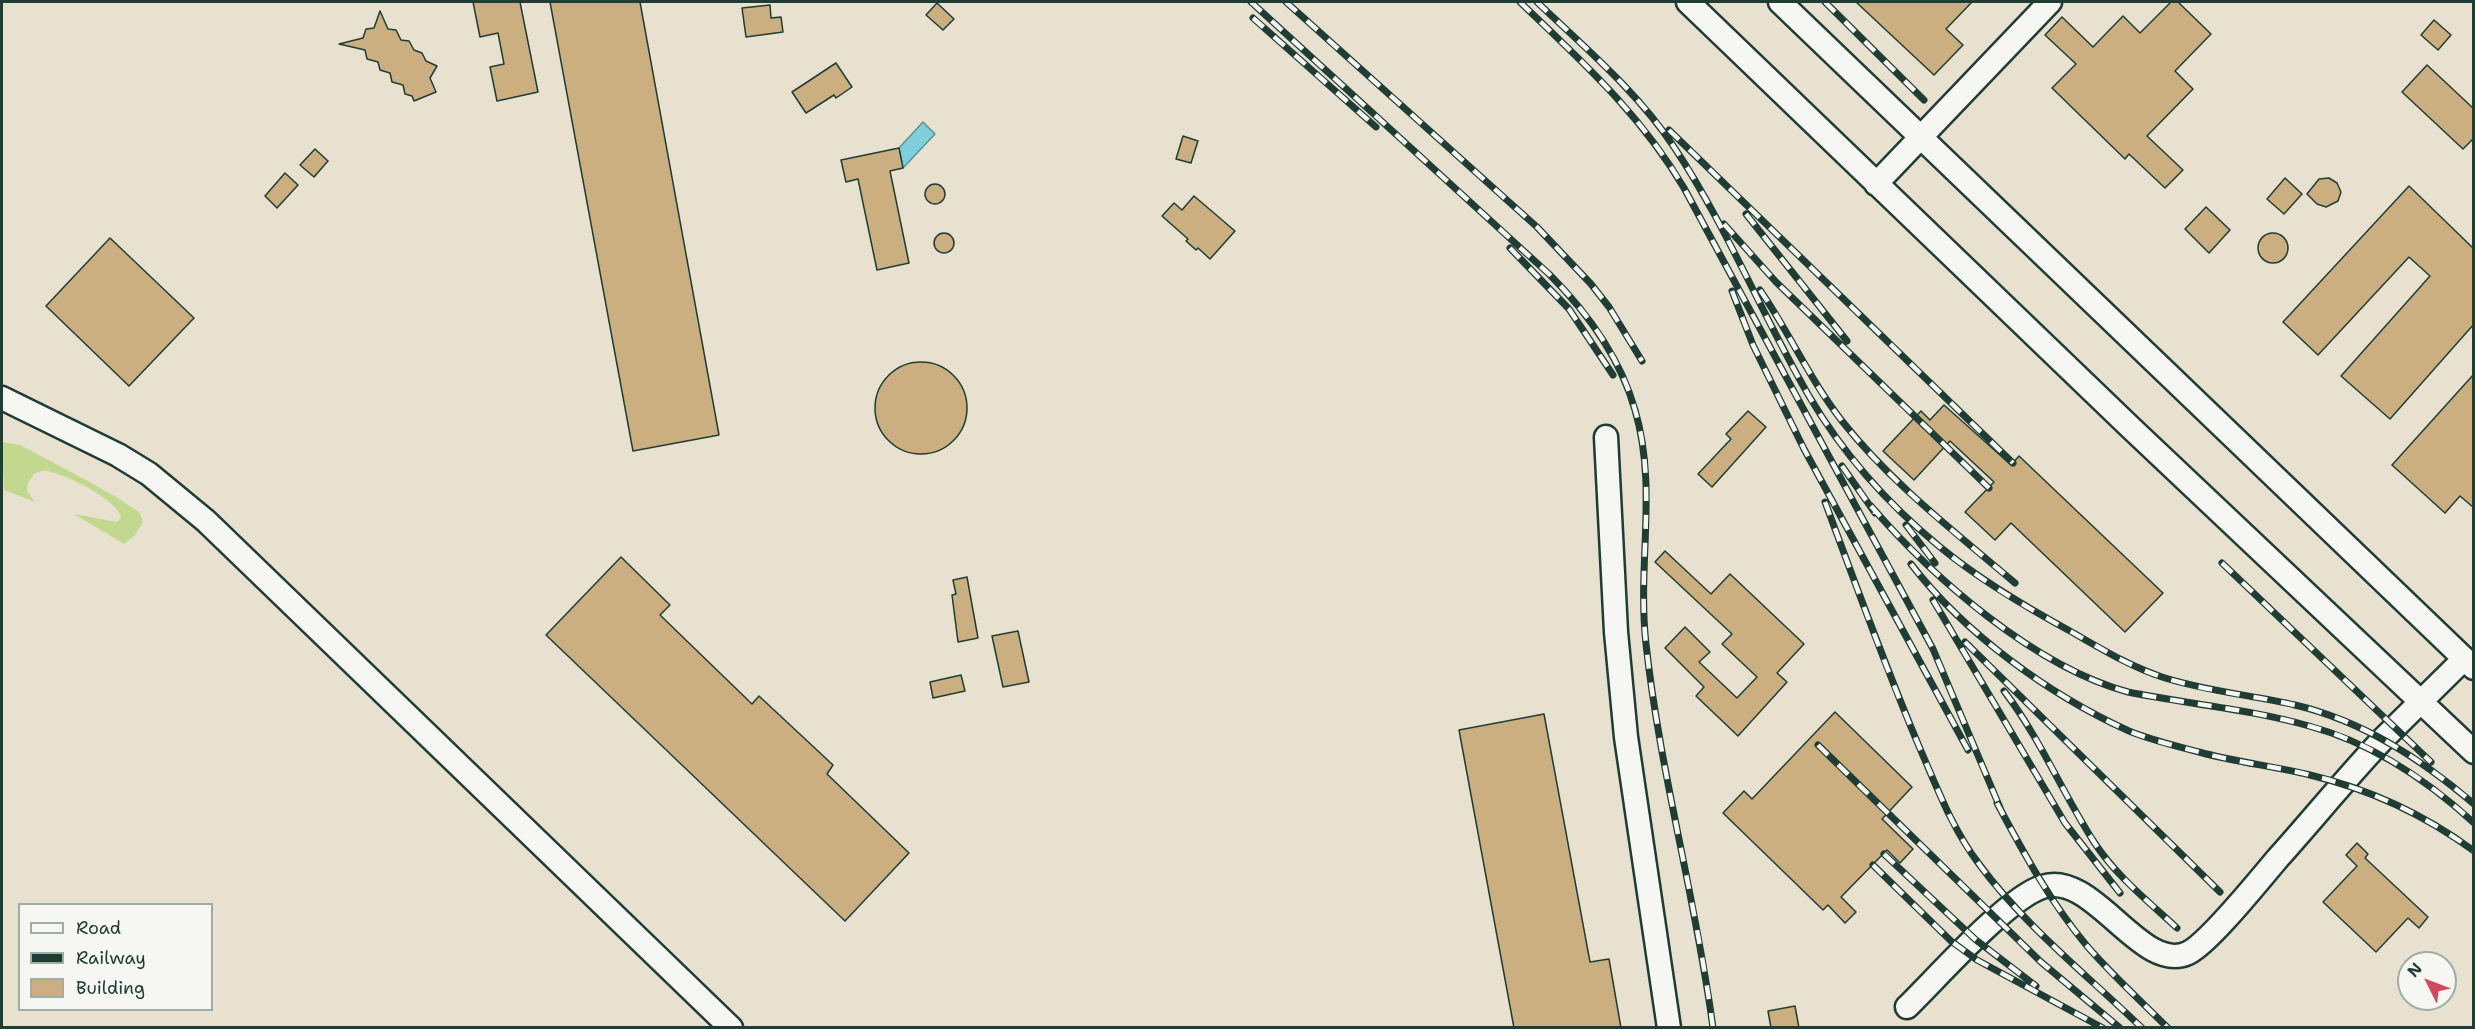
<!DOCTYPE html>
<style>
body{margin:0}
#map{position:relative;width:2475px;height:1029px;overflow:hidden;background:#f6f6f2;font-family:"Shantell Sans",sans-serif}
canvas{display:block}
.frame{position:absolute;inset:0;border:3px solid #1f3d34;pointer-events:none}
.legend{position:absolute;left:18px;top:903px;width:195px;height:108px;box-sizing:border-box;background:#f6f6f2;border:2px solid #a0aca6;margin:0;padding:8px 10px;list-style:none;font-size:18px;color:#1f3d34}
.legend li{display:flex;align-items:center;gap:12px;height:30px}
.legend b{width:30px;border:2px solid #a0aca6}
.north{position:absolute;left:2397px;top:951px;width:60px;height:60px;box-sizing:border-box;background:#f6f6f2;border:2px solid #a0aca6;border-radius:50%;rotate:312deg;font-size:16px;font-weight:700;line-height:24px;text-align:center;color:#1f3d34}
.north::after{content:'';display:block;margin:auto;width:21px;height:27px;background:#d1495b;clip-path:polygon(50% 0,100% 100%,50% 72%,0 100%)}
</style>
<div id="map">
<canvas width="2475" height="1029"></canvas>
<div class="frame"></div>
<ul class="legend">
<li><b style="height:8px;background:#f6f6f2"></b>Road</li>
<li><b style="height:8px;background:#1f3d34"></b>Railway</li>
<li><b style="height:16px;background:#cbaf80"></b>Building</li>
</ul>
<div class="north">N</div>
</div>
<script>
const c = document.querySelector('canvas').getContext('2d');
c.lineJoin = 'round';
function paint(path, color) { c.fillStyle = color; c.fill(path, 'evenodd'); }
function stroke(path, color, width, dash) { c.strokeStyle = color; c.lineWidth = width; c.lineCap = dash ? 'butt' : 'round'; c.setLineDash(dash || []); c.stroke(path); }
const built = new Path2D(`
 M2,2H2473V1027L2,1028ZM20,904H212V1010H20ZM2409,963H2445V999H2409Z`);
const green = new Path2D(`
 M2,442L20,445L86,480L121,500L140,513L143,522L135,535L124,544L74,514L117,522L121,518C119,500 65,474 47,471C43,470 38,472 34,474L28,483L27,491L35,502L4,490Z`);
const water = new Path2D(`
 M923,122L935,134L903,168L899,148Z`);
const building = new Path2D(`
 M473,2H520L538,92L497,101L490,67L504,64L498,33L480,37Z
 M550,2H640L719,435L633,451Z
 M1856,2H1972L1946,29L1963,45L1934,75Z
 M2171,2H2178L2211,34L2175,71L2193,89L2147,136L2183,170L2165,188L2129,154L2125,159L2052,88L2076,64L2045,35L2062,17L2093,47L2123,16L2140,33Z
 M937,3L954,19L943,30L926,15Z
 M770,5L771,18L781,17L783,32L746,37L742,8Z
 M380,11L388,29L396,30L401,40L409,41L414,50L422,53L426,61L437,66L430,78L436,92L414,101L412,96L405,94L403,85L392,82L390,73L380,70L378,62L367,59L365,50L339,44L363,38L366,29L374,28Z
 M2434,20L2451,35L2438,50L2421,35Z
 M836,63L852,87L836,98L834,95L806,113L792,92Z
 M2427,65L2474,109V138L2463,149L2402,92Z
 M1183,136L1198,141L1191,163L1176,159Z
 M899,148L903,168L890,171L909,263L877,270L858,179L846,182L841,160Z
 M315,149L328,161L314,177L300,165Z
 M285,173L298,185L277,208L265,196Z
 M2285,178L2302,194L2284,214L2267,199Z
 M2329,178L2337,183L2341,192L2338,201L2326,207L2317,204L2307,194L2319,179Z
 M925 194a10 10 0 1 1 20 0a10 10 0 1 1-20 0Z
 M2409,186L2474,249V324L2390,419L2341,376L2430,276L2409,257L2318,355L2283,322Z
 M1194,196L1235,231L1210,259L1198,248L1196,250L1186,241L1188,239L1162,216L1174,203L1182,210Z
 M2206,207L2230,230L2209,253L2185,229Z
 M934 243a10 10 0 1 1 20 0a10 10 0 1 1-20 0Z
 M2258 248a15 15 0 1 1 30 0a15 15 0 1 1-30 0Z
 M110,238L194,318L129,386L46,306Z
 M875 408a46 46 0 1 1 92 0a46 46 0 1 1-92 0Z
 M2474,374V508L2460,496L2445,513L2392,465Z
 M1944,405L2011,465L2019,456L2163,593L2125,632L2011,523L1995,540L1965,512L1994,482L1950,441L1914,480L1883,451L1921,411L1930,420Z
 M1748,411L1766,427L1712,487L1698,474L1731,439L1726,434Z
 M1665,551L1711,594L1730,574L1804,644L1777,673L1787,682L1738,736L1696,696L1704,687L1665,648L1685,627L1710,652L1699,662L1737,698L1757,677L1722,644L1732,634L1655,562Z
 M621,557L670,605L660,615L752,704L759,696L833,765L827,774L909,853L845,921L546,635Z
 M967,577L978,638L958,642L952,595L956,594L953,580Z
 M1018,631L1029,682L1003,687L992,636Z
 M961,675L965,691L933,698L930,682Z
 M1835,712L1912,787L1882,819L1913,849L1900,863L1887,850L1841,897L1856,912L1845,923L1828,905L1823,910L1723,813L1744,791L1752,799Z
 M1544,714L1590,962L1609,959L1621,1028H1514L1459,730Z
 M2357,843L2368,854L2365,858L2428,917L2419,928L2408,918L2376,952L2323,902L2357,866L2346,855Z
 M1795,1006L1799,1028H1771L1768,1011Z`);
const minor = new Path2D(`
 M1688,2L2130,427L2474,752
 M1780,2L2474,668
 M1876,184L2050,2
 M2,398L118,455L149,474L206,521L731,1028
 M1606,437L1616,632L1626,737L1669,1028
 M1907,1007C1938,977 2006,899 2042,887C2093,869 2141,975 2188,953C2209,943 2260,879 2278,858C2313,819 2347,777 2383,739C2410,712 2437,686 2464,659`);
const rail = new Path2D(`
 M1251,2L1549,274C1587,312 1620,357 1635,410C1658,488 1637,563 1646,644C1660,773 1696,899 1713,1028
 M1286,2L1537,227L1591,284L1609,307L1642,361
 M1520,2C1582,62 1639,112 1684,188L1933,649L2001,810
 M1537,2C1584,47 1637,91 1674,147C1726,225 1762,315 1809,396C1843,454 1889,505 1940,547C1980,580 2024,606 2070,631C2100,648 2129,666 2162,677C2205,691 2251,695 2295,705C2363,721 2421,759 2474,804
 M1825,2L1924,100
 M1253,18L1376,127
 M1669,130L2013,463
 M1746,214L1847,341
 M1724,224L1776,282L1989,488
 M1510,248L1569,309L1613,375
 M1760,290C1789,332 1810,380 1842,421C1891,483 1955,532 2015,583
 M1732,291L1753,345L1804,449L1968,750
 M1842,466L1875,513
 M1825,502C1856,585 1886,669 1921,751C1938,790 1953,830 1979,864C2023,924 2088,976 2142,1028
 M1871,506C1933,578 2035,667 2128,692C2188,704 2249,709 2309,726C2372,743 2426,779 2474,823
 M1906,525L1935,563
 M2222,563L2431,762
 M1911,564C1964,633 2049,695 2129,731C2151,740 2176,746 2199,752C2235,762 2273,766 2310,775C2369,789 2425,815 2474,851
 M1933,600L2065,823L2120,893
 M1965,642L2220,892
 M2004,691C2040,738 2062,792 2094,842C2116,876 2148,901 2177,928
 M1818,745L2041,962L2120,1028
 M1997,803C2023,852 2051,903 2087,946C2112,975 2141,1001 2168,1028
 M1884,854L1976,940L2036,986
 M1873,865L1951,941L1977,960L2103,1028`);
paint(built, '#e9e1d0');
paint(green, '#c1d88e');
paint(water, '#80d0db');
stroke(water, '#599598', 1.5);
paint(building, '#cbaf80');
stroke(building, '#1f3d34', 1.5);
stroke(minor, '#1f3d34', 27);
stroke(minor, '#f6f6f2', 22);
stroke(rail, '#1f3d34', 7);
stroke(rail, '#f6f6f2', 4.5, [14]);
</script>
